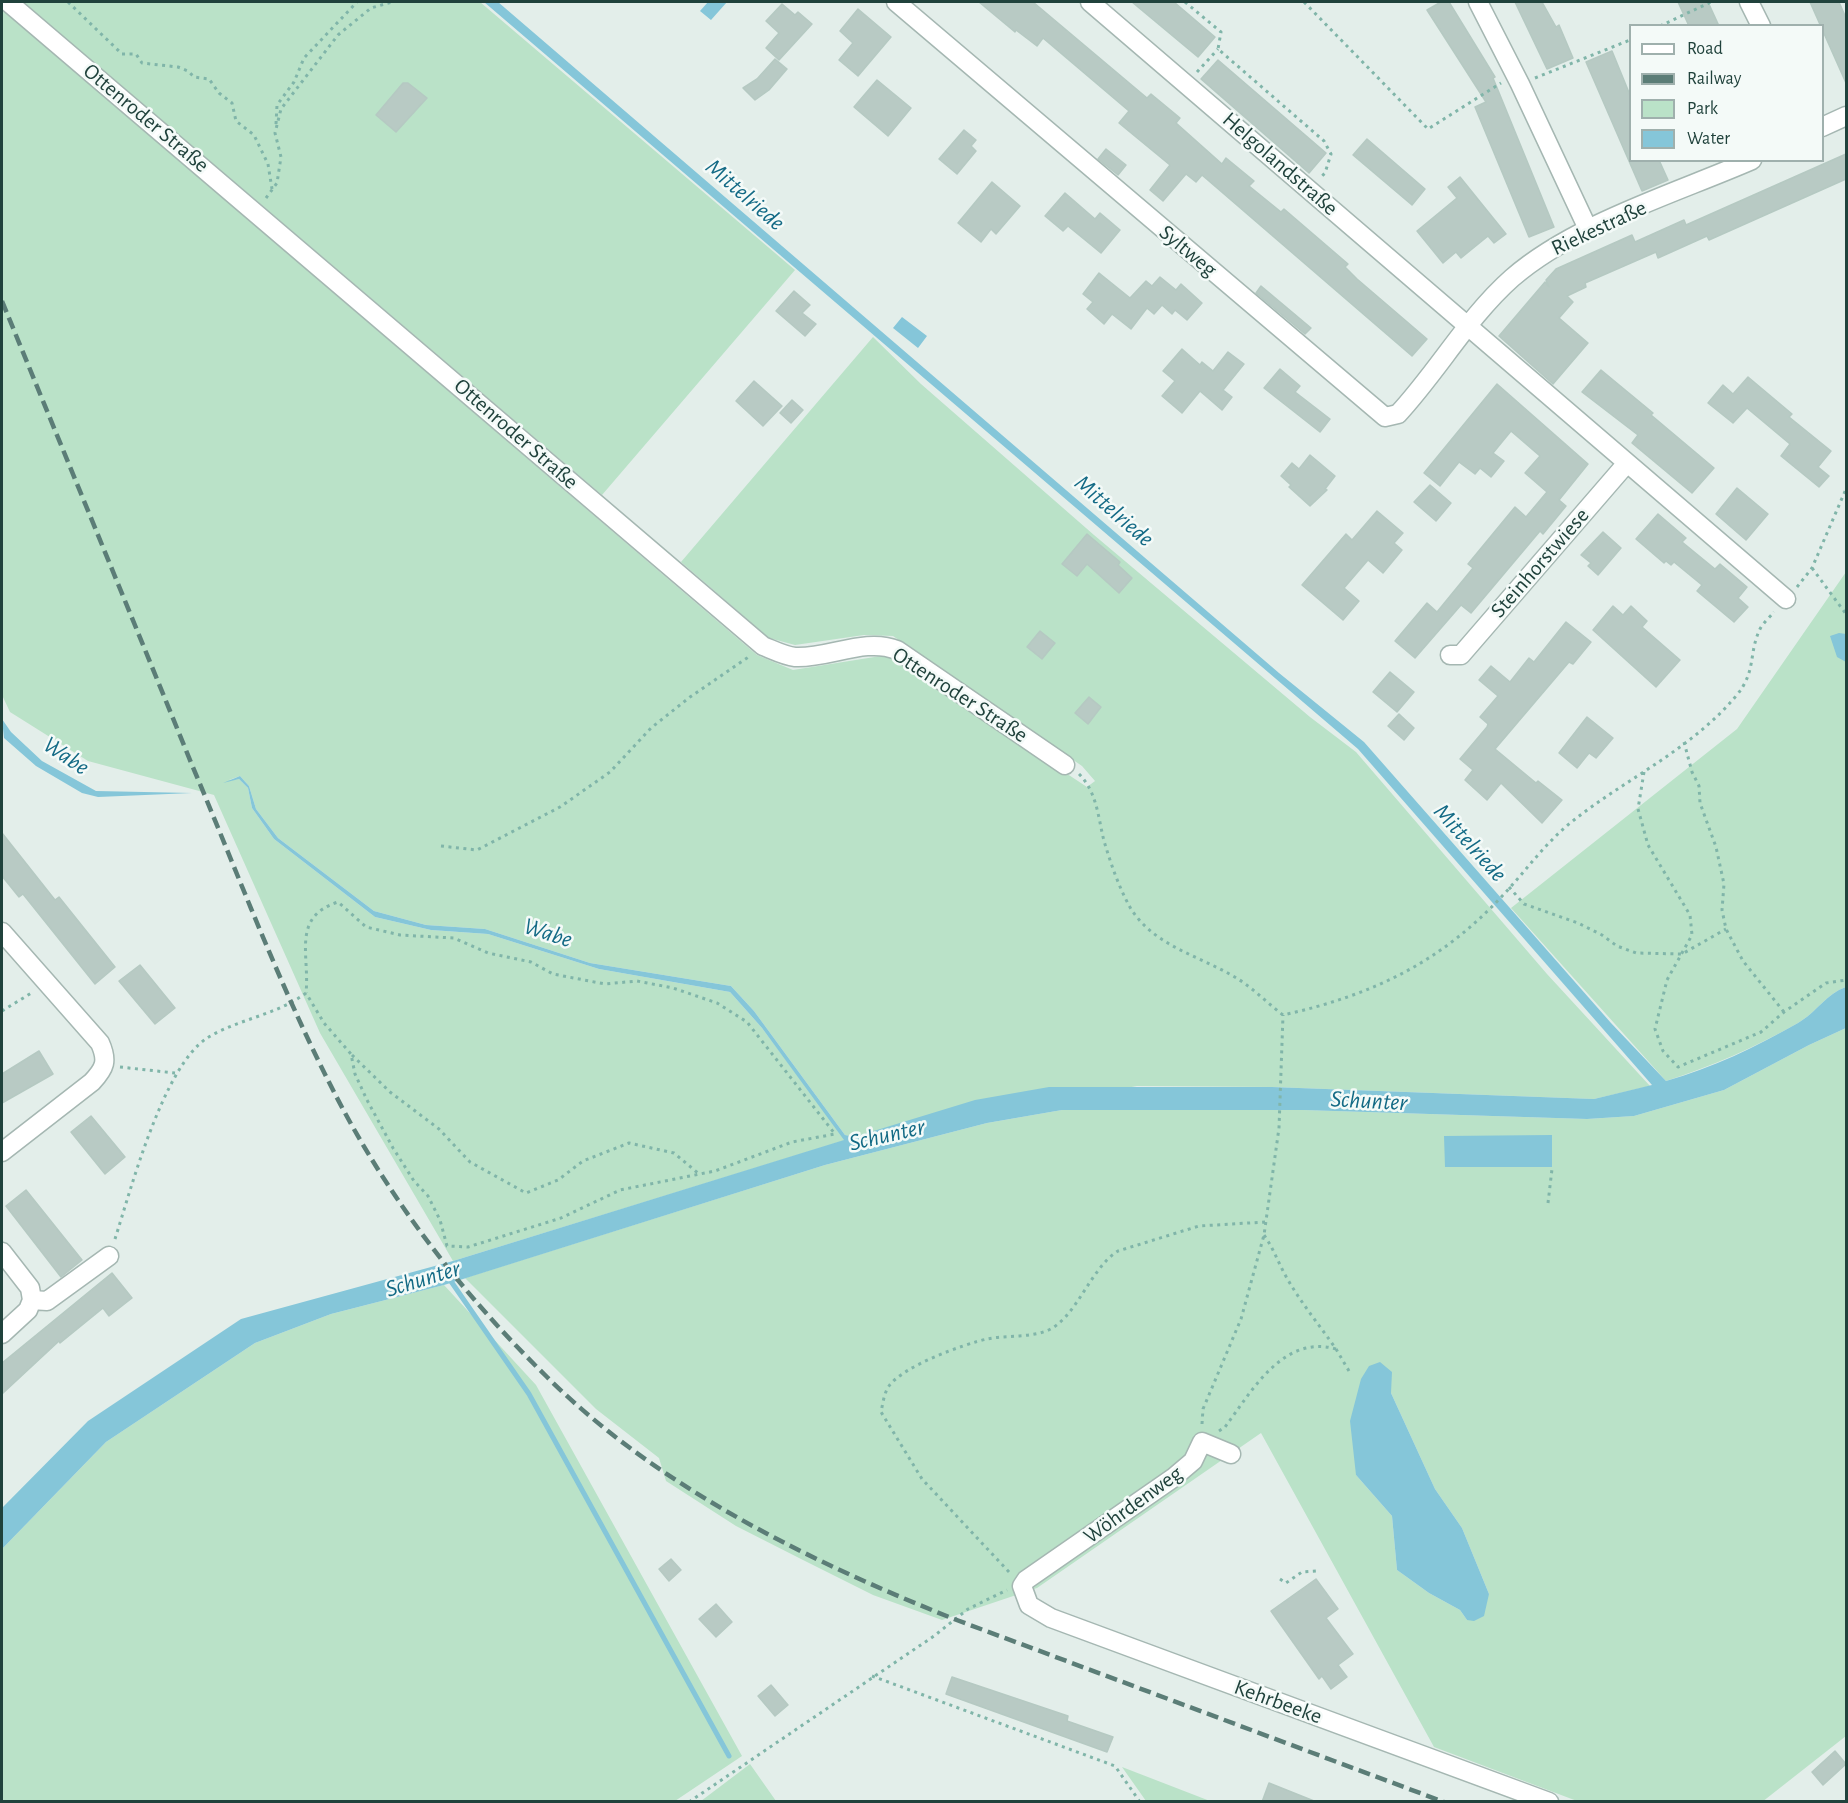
<!DOCTYPE html>
<meta charset="utf-8">
<style>
body{margin:0}
#map{position:relative;width:1848px;height:1803px;overflow:hidden;background:#e3eeea;font-family:"Alegreya Sans",sans-serif}
canvas{display:block}
.frame{position:absolute;inset:0;border:3px solid #20423c;pointer-events:none}
.legend{position:absolute;left:1629px;top:24px;width:195px;height:138px;box-sizing:border-box;background:#f4faf8;border:2px solid #9fb0ad;margin:0;padding:8px 10px;list-style:none;font-size:18px;color:#20423c}
.legend li{display:flex;align-items:center;gap:12px;height:30px}
.legend b{width:30px;border:2px solid #9fb0ad}
</style>
<div id="map">
<canvas width="1848" height="1803"></canvas>
<div class="frame"></div>
<ul class="legend">
<li><b style="height:8px;background:#fff"></b>Road</li>
<li><b style="height:8px;background:#5b7d77"></b>Railway</li>
<li><b style="height:16px;background:#bae2c8"></b>Park</li>
<li><b style="height:16px;background:#85c6d9"></b>Water</li>
</ul>
</div>
<script>
const c = document.querySelector('canvas').getContext('2d');
c.lineJoin = 'round';
function paint(path, color) { c.fillStyle = color; c.fill(path, 'evenodd'); }
function stroke(path, color, width, dash) { c.strokeStyle = color; c.lineWidth = width; c.lineCap = dash ? 'butt' : 'round'; c.setLineDash(dash || []); c.stroke(path); }
function label(font, color, halo, rows, align = 'center') {
  c.font = font + ' "Alegreya Sans",sans-serif'; c.lineWidth = 5; c.setLineDash([]); c.textBaseline = 'middle'; c.strokeStyle = halo; c.fillStyle = color; for (const [text, x, y, turn = 0] of rows) {
    c.save(); c.translate(x, y); c.rotate((+turn || 0) * Math.PI / 180); c.textAlign = isNaN(turn) ? turn : align; if (halo) c.strokeText(text, 0, 0); c.fillText(text, 0, 0); c.restore();
  }
}
const green = new Path2D(`
 M23,2H480L795,270L602,495Z
 M2,9L757,655L793,670L887,655L1087,787L1095,781L1082,766L893,636L864,635L795,645L769,638L681,562L873,337L921,384L1094,535L1310,717L1356,752L1547,974L1650,1086L1594,1099L1272,1087L1137,1086L854,1138L845,1135L754,1011L731,986L590,963L485,929L426,925L374,911L278,838L256,809L249,786L240,776L229,780L239,779L248,788L252,808L274,839L375,917L431,930L488,934L599,969L730,992L762,1028L846,1140L453,1261L320,1033L214,795L88,761L10,712L2,695Z
 M1846,572V987C1826,994 1817,1012 1798,1023C1756,1047 1712,1066 1666,1081L1511,908L1737,729Z
 M1846,1028V1736L1762,1802L1577,1801L1434,1747L1261,1433L1037,1588L942,1620L873,1595L803,1560L736,1526L666,1481L659,1458L596,1409L465,1278L825,1165L987,1123L1062,1110H1303L1587,1119L1634,1116L1724,1090L1809,1045ZM1391,1372V1393L1435,1489L1462,1528L1489,1594L1467,1620L1460,1610L1429,1593L1397,1570L1392,1516L1356,1475Z
 M444,1285L536,1385L742,1756L675,1801H2V1549L106,1442L255,1343L331,1314Z
 M750,1764L776,1801H701Z
 M1122,1767L1210,1801H1146Z`);
const water = new Path2D(`
 M484,2H498L1279,673L1364,742L1611,1023L1666,1081C1712,1068 1756,1047 1798,1023C1817,1012 1826,994 1846,987V1028L1809,1045L1724,1090L1634,1116L1587,1119L1303,1110H1062L987,1123L825,1165L444,1285L331,1314L255,1343L106,1442L2,1549V1508L88,1421L241,1319L453,1261L844,1140L762,1028L730,992L599,969L488,934L431,930L375,917L274,839L252,808L248,788L239,779L223,783L240,776L249,786L256,809L278,838L374,911L426,925L485,929L590,963L731,986L754,1011L845,1135L854,1137L975,1100L1049,1087H1272L1594,1099L1652,1085L1358,749Z
 M708,2H727L711,20L700,11Z
 M902,317L927,336L918,348L893,328Z
 M1839,633L1846,634V662L1837,657L1830,636Z
 M2,719L11,732L42,761L96,791L192,793L98,797L82,793L36,766L4,738Z
 M1552,1135V1167H1445L1444,1136Z
 M1380,1362L1392,1372L1391,1393L1435,1489L1462,1528L1489,1594L1484,1616L1474,1621L1467,1620L1460,1610L1429,1593L1397,1570L1392,1516L1356,1475L1350,1421L1361,1379L1369,1366Z`);
const stream = new Path2D(`
 M448,1277L529,1394L729,1756`);
const building = new Path2D(`
 M979,2H1033L1147,98L1151,94L1180,118L1176,123L1222,164L1226,158L1254,181L1249,186L1281,212L1284,209L1348,264L1345,267L1357,279L1427,339L1412,356L1202,175L1196,182L1186,174L1163,201L1150,190L1170,165L1119,123L1129,111L1043,38L1037,46L1016,30L1015,32Z
 M1132,2H1174L1215,37L1198,57Z
 M1441,2H1449L1495,77L1493,78L1554,227L1529,237L1475,107L1486,102L1427,10Z
 M1515,2H1542L1556,27L1559,25L1573,58L1547,69Z
 M1678,2H1708L1719,26H1689Z
 M1810,2H1839L1846,18V83Z
 M782,4L795,15L798,12L812,24L779,60L766,48L779,33L766,21Z
 M858,9L891,37L858,76L839,60L853,43L840,31Z
 M1612,51L1630,95V160H1659L1668,180L1642,191L1586,62Z
 M775,59L787,69L769,90L755,100L743,88L757,79Z
 M1218,60L1326,153L1309,173L1201,79Z
 M877,80L911,108L888,136L854,107Z
 M403,83H408L427,98L396,132L376,115Z
 M964,130L976,140L971,146L976,151L957,174L939,159Z
 M1367,139L1425,189L1412,205L1353,155Z
 M1106,149L1126,165L1118,175L1098,159Z
 M1846,154V179L1709,240L1707,236L1658,258L1656,252L1585,283L1586,287L1567,296L1573,302L1559,318L1588,343L1553,384L1499,336L1545,282L1549,287L1546,280L1556,269L1632,235L1635,242L1684,220L1686,225Z
 M1460,177L1506,234L1494,243L1488,236L1461,258L1456,252L1443,263L1417,231L1457,198L1448,187Z
 M992,182L1020,206L996,234L991,229L981,242L958,223Z
 M1065,193L1095,219L1100,213L1120,230L1101,253L1068,226L1063,231L1045,216Z
 M1099,273L1130,298L1146,281L1152,286L1160,277L1176,290L1181,284L1202,303L1187,320L1175,310L1172,314L1162,305L1154,314L1147,308L1131,329L1112,314L1104,324L1087,309L1093,302L1083,294Z
 M1261,286L1311,328L1305,334L1256,293Z
 M794,291L810,305L802,313L816,324L805,336L776,311Z
 M1182,349L1200,365L1202,362L1213,371L1228,352L1244,364L1223,390L1232,397L1222,410L1200,391L1182,413L1162,396L1175,381L1163,371Z
 M1280,369L1300,386L1295,392L1330,419L1320,432L1264,388Z
 M1601,370L1653,413L1651,415L1714,468L1692,493L1632,443L1638,435L1582,392Z
 M1748,377L1792,414L1789,417L1831,451L1818,467L1829,476L1819,487L1781,456L1790,444L1747,408L1733,423L1708,403L1723,385L1733,394Z
 M754,381L782,406L763,426L736,401Z
 M1497,384L1588,464L1559,500L1566,506L1543,534L1540,531L1471,613L1461,605L1415,658L1395,641L1427,603L1437,612L1473,568L1468,564L1515,507L1526,517L1547,492L1525,473L1540,456L1511,431L1493,453L1504,461L1491,477L1480,468L1475,474L1459,462L1440,486L1424,473Z
 M792,400L803,410L791,423L780,413Z
 M1310,455L1335,476L1325,489L1327,490L1310,506L1289,487L1291,485L1281,476L1292,463L1299,469Z
 M1430,485L1451,503L1436,521L1414,502Z
 M1737,488L1768,514L1746,540L1716,514Z
 M1377,511L1403,533L1394,543L1402,550L1383,573L1368,560L1344,588L1359,601L1343,620L1302,585L1346,534L1352,540Z
 M1658,514L1686,538L1682,542L1715,569L1720,564L1747,587L1738,598L1748,607L1734,622L1697,591L1702,585L1674,562L1671,565L1666,561L1664,563L1636,539Z
 M1603,532L1621,548L1598,575L1588,566L1591,563L1581,555Z
 M1087,534L1120,562L1118,565L1132,578L1119,593L1087,564L1077,576L1062,564Z
 M1613,606L1623,615L1631,606L1647,621L1642,627L1680,660L1656,687L1593,630Z
 M1566,622L1591,642L1573,664L1569,662L1495,749L1536,783L1538,781L1562,800L1542,823L1501,783L1487,800L1465,780L1473,770L1460,759L1487,727L1488,724L1480,717L1498,696L1479,680L1491,666L1510,682L1529,658L1534,662Z
 M1040,631L1055,643L1042,659L1027,647Z
 M1390,672L1414,692L1397,712L1373,692Z
 M1089,697L1101,707L1088,724L1075,713Z
 M1399,714L1414,728L1404,740L1388,726Z
 M1587,717L1613,738L1596,758L1589,753L1577,768L1559,753Z
 M2,833L55,900L59,897L115,967L95,984L23,894L19,897L2,876Z
 M140,965L175,1008L155,1024L119,981Z
 M39,1051L53,1074L2,1103V1074Z
 M91,1116L125,1157L105,1174L71,1132Z
 M26,1190L82,1260L61,1277L6,1206Z
 M112,1273L132,1298L109,1316L103,1308L60,1343L59,1341L2,1394V1363Z
 M671,1559L681,1570L669,1581L659,1569Z
 M1316,1579L1338,1609L1326,1618L1353,1654L1338,1665L1347,1677L1331,1689L1322,1676L1319,1679L1271,1611Z
 M716,1604L732,1622L716,1637L699,1619Z
 M952,1677L1068,1716L1067,1721L1113,1737L1107,1752L946,1694Z
 M771,1685L788,1705L775,1716L758,1696Z
 M1835,1751L1846,1764L1823,1785L1812,1772Z
 M1269,1783L1314,1801V1802H1262Z`);
const path = new Path2D(`
 M68,2L122,54H136L142,63L178,67L188,71L194,77L209,79L219,93L232,103L236,121L254,135L268,164L272,189
 M1185,2L1221,32L1218,49L1324,141L1331,154L1325,173L1320,178
 M1304,2L1428,129L1501,83
 M1660,26L1711,2
 M1197,72L1218,49
 M1535,78L1630,40
 M276,124L277,105L294,82L304,58L357,2
 M266,198L277,183L281,157L275,133L281,109L338,35L371,8L392,2
 M1812,568L1846,614
 M1797,587L1812,568L1846,489
 M1684,742L1692,772L1699,786L1700,803L1716,847L1724,884L1722,910L1726,929L1743,961L1784,1012
 M1644,772L1638,809L1648,845L1690,915L1692,935L1667,980L1655,1029L1663,1051L1678,1067L1761,1032L1784,1012L1826,983L1846,980
 M1079,774C1097,792 1098,817 1104,841C1111,864 1119,888 1131,909C1155,946 1197,955 1233,976C1251,986 1266,1002 1283,1015C1373,995 1442,962 1505,893C1528,868 1547,841 1574,820C1626,779 1693,748 1736,696C1757,671 1748,654 1760,629C1763,623 1770,617 1774,612
 M441,846L477,850L560,807L610,772L651,728L690,697L750,656
 M1509,887L1524,904L1578,923L1602,935L1617,946L1636,953L1682,954L1726,929
 M2,1011L33,992
 M352,1055L390,1092L439,1129L470,1162L526,1193L558,1180L583,1161L629,1143L674,1153L699,1174
 M120,1067L175,1073
 M1548,1203L1552,1169
 M115,1239C131,1189 163,1067 207,1038C238,1019 277,1015 306,993C310,955 291,917 338,902L366,927L400,935L454,938L488,953L531,962L553,974L605,984L637,981L673,988L717,1003L747,1022L835,1134L792,1142L715,1171L620,1190L561,1218L468,1247L447,1246L440,1220L428,1196L414,1181L393,1148L367,1100L355,1074L351,1054L324,1023L306,993
 M1336,1349L1349,1371
 M1202,1424L1203,1409L1241,1319L1264,1235L1279,1128L1283,1015
 M1219,1431L1225,1427C1252,1391 1283,1334 1336,1349C1320,1326 1302,1304 1288,1280C1279,1265 1274,1249 1264,1235
 M1009,1572L922,1479L881,1412C883,1403 884,1393 889,1386C903,1366 964,1344 987,1339C1006,1335 1027,1338 1046,1331C1076,1320 1090,1268 1118,1251L1199,1226L1265,1222
 M1280,1579L1286,1583L1302,1572L1317,1571
 M872,1676L1115,1766L1140,1802
 M689,1802L934,1636L968,1609L1007,1590`);
const minor = new Path2D(`
 M8,2L763,646C773,650 785,656 795,657C828,659 865,637 897,650L1065,765
 M896,2L1385,417L1398,414C1438,371 1468,317 1512,278C1574,224 1676,193 1752,160
 M1090,2L1786,599
 M1478,2L1520,84L1588,229
 M1749,2L1761,26
 M1822,127L1846,116
 M1450,655H1461L1627,463
 M2,932L100,1043C108,1061 105,1068 92,1082L2,1152
 M2,1252L30,1288L32,1300
 M32,1300L47,1301L109,1256
 M2,1334L28,1310L32,1300
 M1231,1454L1202,1442L1193,1461L1173,1478L1026,1580L1022,1586L1029,1605L1051,1618L1549,1802`);
const rail = new Path2D(`
 M2,301C65,455 129,610 192,765C238,874 280,987 334,1092C388,1198 462,1294 547,1377C659,1488 809,1561 954,1619L1444,1802`);
const streetNames = [
 ["Ottenroder Straße",146,118,40],
 ["Helgolandstraße",1280,164,41],
 ["Riekestraße",1599,228,-25],
 ["Syltweg",1188,251,40],
 ["Ottenroder Straße",516,434,41],
 ["Steinhorstwiese",1540,563,-49],
 ["Ottenroder Straße",960,695,33],
 ["Wöhrdenweg",1133,1505,-36],
 ["Kehrbeeke",1278,1702,20]
];
const waterNames = [
 ["Mittelriede",745,195,41],
 ["Mittelriede",1114,511,41],
 ["Wabe",66,756,34],
 ["Mittelriede",1470,843,48],
 ["Wabe",548,933,18],
 ["Schunter",1369,1101,3],
 ["Schunter",887,1135,-13],
 ["Schunter",423,1279,-17]
];
paint(green, '#bae2c8');
paint(water, '#85c6d9');
stroke(stream, '#85c6d9', 5);
paint(building, '#b8cac4');
stroke(building, '#b5c9c2', 1.5);
stroke(minor, '#a5b7b2', 21);
stroke(path, '#80b5a9', 3, [3, 4.5]);
stroke(minor, '#fff', 18);
stroke(rail, '#5b7d77', 4.5, [12, 6]);
label('22px', '#20423c', '#f4faf8', streetNames);
label('italic 24px', '#136a85', '#f4faf8', waterNames);
</script>
